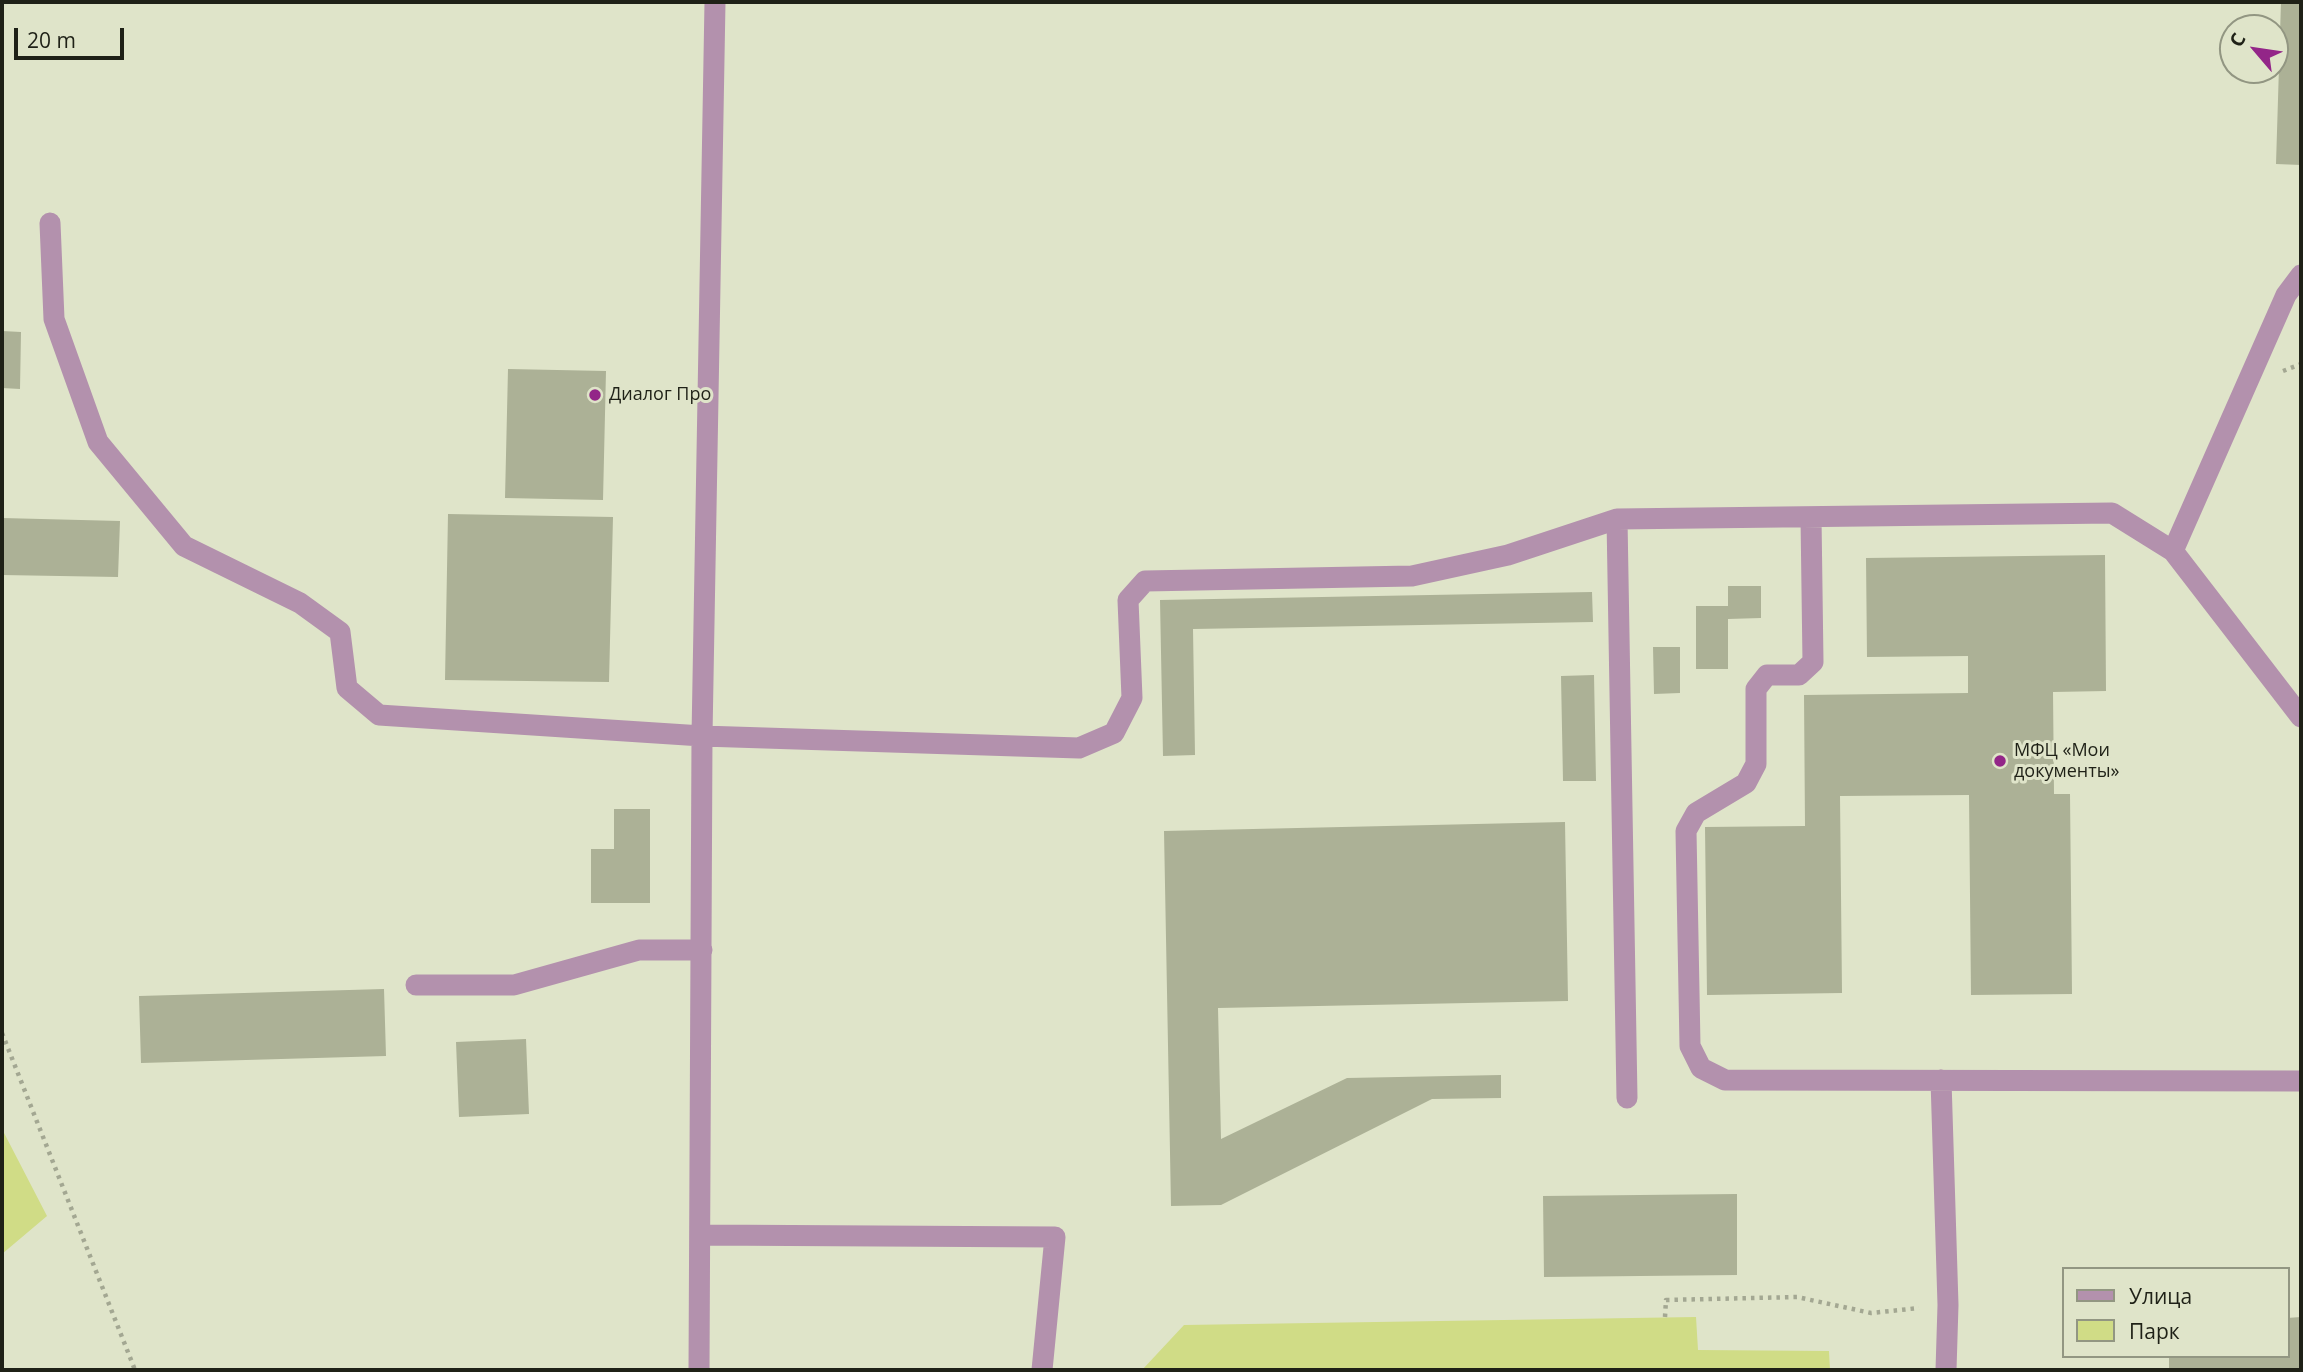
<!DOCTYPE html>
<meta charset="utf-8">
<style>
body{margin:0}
#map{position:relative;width:2303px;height:1372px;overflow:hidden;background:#dfe4c9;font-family:"Open Sans",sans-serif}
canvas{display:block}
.frame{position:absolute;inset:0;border:4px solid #1f2117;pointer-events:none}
.legend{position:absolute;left:2062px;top:1267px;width:228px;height:91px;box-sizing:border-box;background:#dfe4c9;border:2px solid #929682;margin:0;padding:9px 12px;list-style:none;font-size:21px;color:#1f2117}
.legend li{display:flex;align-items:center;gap:14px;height:35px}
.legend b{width:35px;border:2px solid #929682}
.north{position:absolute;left:2219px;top:14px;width:70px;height:70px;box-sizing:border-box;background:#dfe4c9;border:2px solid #929682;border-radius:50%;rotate:299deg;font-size:19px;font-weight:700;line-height:28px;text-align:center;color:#1f2117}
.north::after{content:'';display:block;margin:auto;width:24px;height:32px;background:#932688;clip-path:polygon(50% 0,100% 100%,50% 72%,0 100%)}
.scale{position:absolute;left:14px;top:28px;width:110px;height:32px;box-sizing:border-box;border:4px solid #1f2117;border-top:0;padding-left:9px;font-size:21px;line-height:24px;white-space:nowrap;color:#1f2117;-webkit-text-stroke:5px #dfe4c9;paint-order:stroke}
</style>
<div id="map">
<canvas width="2303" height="1372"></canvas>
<div class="frame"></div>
<ul class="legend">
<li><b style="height:9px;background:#b391ad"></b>Улица</li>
<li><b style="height:19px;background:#d0dc86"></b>Парк</li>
</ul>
<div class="north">С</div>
<div class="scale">20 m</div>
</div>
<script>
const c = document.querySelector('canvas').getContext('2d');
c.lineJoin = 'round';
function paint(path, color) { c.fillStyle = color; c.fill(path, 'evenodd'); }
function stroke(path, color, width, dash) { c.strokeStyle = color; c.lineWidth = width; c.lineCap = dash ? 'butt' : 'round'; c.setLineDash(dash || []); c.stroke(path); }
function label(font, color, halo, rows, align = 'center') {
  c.font = font + ' "Open Sans",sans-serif'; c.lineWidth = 6; c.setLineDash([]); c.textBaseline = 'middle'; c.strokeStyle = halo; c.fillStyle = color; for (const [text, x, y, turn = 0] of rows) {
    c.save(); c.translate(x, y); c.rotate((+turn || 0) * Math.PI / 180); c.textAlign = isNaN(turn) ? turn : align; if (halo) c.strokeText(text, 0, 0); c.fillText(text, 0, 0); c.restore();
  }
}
const green = new Path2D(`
 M2,1129L47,1216L2,1254V1128Z
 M1696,1317L1698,1350L1829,1351L1830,1370H1142L1184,1325Z`);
const building = new Path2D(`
 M2281,2H2301V165L2276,164Z
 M2,331L21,332L20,389L2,388Z
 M508,369L606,371L603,500L505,498Z
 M448,514L613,517L609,682L445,680Z
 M2,518L120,521L118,577L2,575Z
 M2105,555L2106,691L2053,692L2054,794H2070L2072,994L1971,995L1969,795L1840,796L1842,993L1707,995L1705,827L1805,826L1804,695L1968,693V656L1867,657L1866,558Z
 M1728,586H1761V618L1728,619V669H1696V606H1728Z
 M1592,592L1593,622L1193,629L1195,755L1163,756L1160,600Z
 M1653,647H1680V693L1654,694Z
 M1594,675L1596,781H1563L1561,676Z
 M614,809H650V903H591V849H614Z
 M1565,822L1568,1001L1218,1008L1221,1139L1347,1078L1501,1075V1098L1432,1099L1221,1205L1171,1206L1164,831Z
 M384,989L386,1056L141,1063L139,996Z
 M526,1039L529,1114L459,1117L456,1042Z
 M1737,1194V1275L1544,1277L1543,1196Z
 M2301,1317V1370H2169V1356H2287V1318Z`);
const path = new Path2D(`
 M2283,371L2301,364
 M2,1033L135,1370
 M1665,1317L1666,1300L1797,1297L1871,1313L1919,1308`);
const minor = new Path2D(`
 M50,223L54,319L98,442L184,546L300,603L340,632L347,688L379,715L702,736L1079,748L1114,733L1132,698L1128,600L1145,581L1412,576L1508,555L1617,519L2112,513L2173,551
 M2301,275L2286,295L2173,551L2301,717
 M1811,517L1813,662L1799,675H1767L1756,689V764L1746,783L1696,813L1686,831L1690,1046L1701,1068L1725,1080L2301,1081
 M1617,519L1627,1098
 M416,985H514L639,950H702
 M1941,1080L1948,1305L1946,1370
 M702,1235L1055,1237L1042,1370
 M699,1370L702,736L715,2`);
const markers = [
 [595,395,7,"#932688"],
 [2000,761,7,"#932688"]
];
const poiNames = [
 ["Диалог Про",609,395],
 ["МФЦ «Мои",2014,751],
 ["документы»",2014,772]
];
paint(green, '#d0dc86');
paint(building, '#acb196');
stroke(path, '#a3a792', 4.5, [3.5, 5]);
stroke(minor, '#b391ad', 21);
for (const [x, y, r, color] of markers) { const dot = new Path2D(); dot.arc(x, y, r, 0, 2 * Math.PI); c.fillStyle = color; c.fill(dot); stroke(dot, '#dfe4c9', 2.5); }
label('18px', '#1f2117', '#dfe4c9', poiNames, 'left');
</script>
